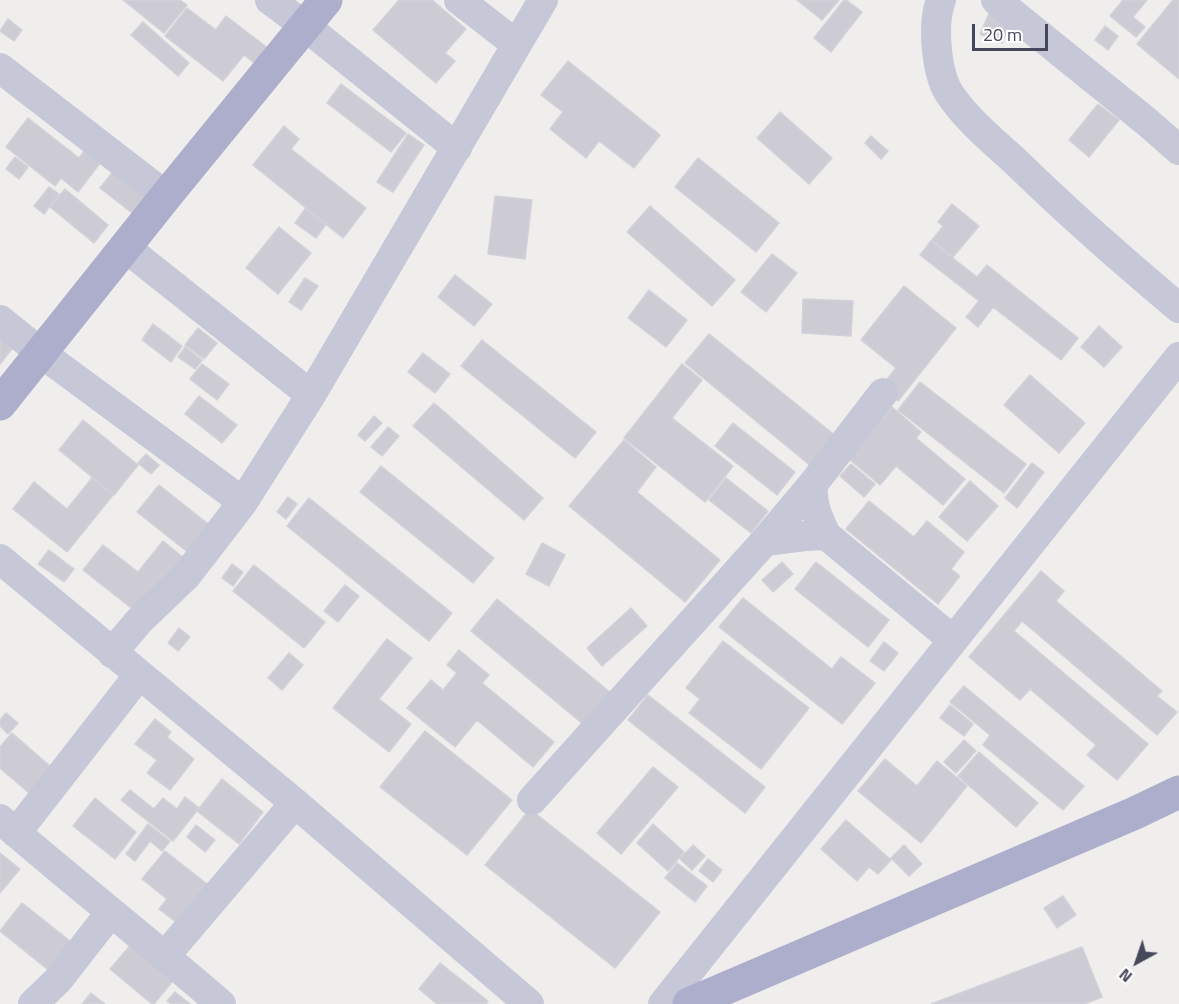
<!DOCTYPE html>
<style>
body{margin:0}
#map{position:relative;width:1179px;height:1004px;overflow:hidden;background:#f0eeed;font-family:"Titillium Web",sans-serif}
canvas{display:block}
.north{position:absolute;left:1107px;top:932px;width:60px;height:60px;-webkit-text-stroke:4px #fff;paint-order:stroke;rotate:220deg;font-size:16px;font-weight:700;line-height:24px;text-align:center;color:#45475a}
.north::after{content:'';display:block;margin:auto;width:21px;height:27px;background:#45475a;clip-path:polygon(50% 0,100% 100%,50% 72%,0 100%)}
.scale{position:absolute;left:972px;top:24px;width:76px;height:27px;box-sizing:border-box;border:3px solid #45475a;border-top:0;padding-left:8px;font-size:18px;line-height:21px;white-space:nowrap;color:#45475a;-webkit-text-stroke:4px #fff;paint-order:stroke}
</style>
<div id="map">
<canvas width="1179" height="1004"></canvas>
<div class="north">N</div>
<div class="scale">20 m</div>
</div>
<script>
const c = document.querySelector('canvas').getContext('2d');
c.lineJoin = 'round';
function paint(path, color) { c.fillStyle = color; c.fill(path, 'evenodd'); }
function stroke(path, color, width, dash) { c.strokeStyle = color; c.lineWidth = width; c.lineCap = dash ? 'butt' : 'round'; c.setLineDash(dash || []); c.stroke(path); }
const building = new Path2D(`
 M123,0H180L187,5L164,33Z
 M399,0H432L466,29L445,53L455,61L436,83L373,30Z
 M797,0H839L822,20Z
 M844,0H846L862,12L831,52L814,38Z
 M1123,0H1147L1133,17L1145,27L1136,37L1110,16Z
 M1173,0H1179V79L1137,44Z
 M187,8L216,30L226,16L269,49L257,65L244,55L223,81L165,36Z
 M991,9L1012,18L1002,43L980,34Z
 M8,19L22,30L14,41L0,31Z
 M143,22L189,63L178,76L131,35Z
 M1105,26L1118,36L1108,50L1095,40Z
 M568,61L660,135L634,168L599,141L586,158L550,129L563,112L541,95Z
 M341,84L406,133L391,152L327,103Z
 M1098,104L1119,120L1089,157L1069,140Z
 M780,112L832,158L809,184L757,138Z
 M28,118L79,158L85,150L101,162L78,192L61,178L55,186L6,147Z
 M284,126L299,139L291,149L366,208L343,238L253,165Z
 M408,134L424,145L393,192L377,182Z
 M871,136L888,151L881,159L865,143Z
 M15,157L28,167L19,179L6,169Z
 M698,158L779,223L756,252L675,187Z
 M115,169L151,198L136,216L100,188Z
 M49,187L59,194L44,214L34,206Z
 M65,189L108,225L94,243L50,207Z
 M495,196L532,200L525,259L488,254Z
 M952,204L979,226L953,257L932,240L943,226L938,222Z
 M650,206L735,280L712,306L627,232Z
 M305,209L326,224L316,238L295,223Z
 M279,227L311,253L278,294L246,268Z
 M931,241L977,277L987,265L1078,338L1061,360L993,307L978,327L966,317L979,301L920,255Z
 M772,254L797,273L766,312L741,292Z
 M455,275L492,304L474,326L438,297Z
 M305,278L318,286L301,310L289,302Z
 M904,286L956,328L898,401L881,387L896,368L861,340Z
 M649,290L687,320L666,347L628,318Z
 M803,299L853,301L851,336L802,333Z
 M153,324L182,346L171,362L142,340Z
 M1099,326L1122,347L1104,367L1081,347Z
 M198,328L217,343L204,359L185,345Z
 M0,330L18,341L0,364Z
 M709,334L836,436L811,466L685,363Z
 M482,340L596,432L575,458L461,366Z
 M185,347L202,360L195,369L178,357Z
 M423,353L450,374L435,393L408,372Z
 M202,364L229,384L217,400L190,379Z
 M682,364L702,380L672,418L733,466L705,502L624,438Z
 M1030,375L1085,423L1059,453L1004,405Z
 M920,382L1026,464L1004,493L898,410Z
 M199,396L237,425L222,443L185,414Z
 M434,403L543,498L524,520L413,426Z
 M892,407L921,432L916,438L965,479L943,505L896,466L880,485L849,459Z
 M374,416L382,423L365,441L358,435Z
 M83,420L138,465L114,495L59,450Z
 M733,423L795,472L777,495L715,446Z
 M388,427L399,436L382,456L371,447Z
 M624,440L656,467L637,492L720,560L685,602L569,506Z
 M146,454L159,465L151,474L138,463Z
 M1032,463L1044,472L1017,508L1005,498Z
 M851,464L875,484L864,497L840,476Z
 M381,466L494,558L473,583L360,492Z
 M92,478L113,495L67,552L13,509L34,482L67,509Z
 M726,478L768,511L751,533L709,500Z
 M970,481L998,506L967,541L939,517Z
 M159,485L212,527L190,554L137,512Z
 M288,497L297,504L286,519L277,512Z
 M309,498L452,613L429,641L287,526Z
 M869,501L914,537L927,521L964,552L951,569L960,576L938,604L846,529Z
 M163,541L185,559L140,615L83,570L103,545L138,572Z
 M542,543L565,555L549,586L526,574Z
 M49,550L74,569L64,582L38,564Z
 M782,562L793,574L773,592L762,580Z
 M816,562L889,620L868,647L795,589Z
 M232,564L243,572L233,586L222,578Z
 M254,565L325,622L304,648L233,591Z
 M1041,571L1064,591L1056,601L1162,691L1157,696L1177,712L1157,735L1022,621L1014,631L1148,744L1117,780L1087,755L1096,745L1030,689L1020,700L969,657Z
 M345,585L359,596L338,622L324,611Z
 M743,598L832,669L841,657L875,683L842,724L719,627Z
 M497,599L611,693L584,725L471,631Z
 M631,608L647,626L602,666L587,648Z
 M179,628L190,637L178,651L168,643Z
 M387,639L412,658L379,699L411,724L389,752L333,708Z
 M723,641L809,708L761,769L689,713L700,699L686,688Z
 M884,642L898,653L884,671L870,661Z
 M459,650L489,675L482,683L554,742L533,767L477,720L455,747L407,708L431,680L443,690L457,673L447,665Z
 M289,653L303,665L282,690L268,678Z
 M964,686L1084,786L1063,810L983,745L990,735L950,702Z
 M648,695L765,787L745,813L628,720Z
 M950,705L973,724L964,736L940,718Z
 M6,713L18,723L8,734L0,726V720Z
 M155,719L171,732L167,737L194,759L170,790L147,773L157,760L135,744Z
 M425,731L512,800L467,855L380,787Z
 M12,733L51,767L29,793L0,768V747Z
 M964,740L976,751L956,773L944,762Z
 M979,752L1038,803L1016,827L958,776Z
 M885,759L917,786L937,761L967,786L921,843L858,791Z
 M653,767L678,787L621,854L597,833Z
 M222,779L263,812L239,844L197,811Z
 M130,790L154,809L163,798L177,809L185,797L199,808L173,841L121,800Z
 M95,798L136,832L115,859L73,826Z
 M530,809L660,912L615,968L485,865Z
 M846,820L891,860L878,874L869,867L857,881L821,849Z
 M148,824L170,841L162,851L150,841L135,861L126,854Z
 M653,824L684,852L668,871L637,843Z
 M196,825L215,840L205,852L187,837Z
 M693,845L705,856L692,870L680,859Z
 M904,845L922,864L909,876L891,858Z
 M165,851L207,884L177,923L159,909L167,899L142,879Z
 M0,853L20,869L0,893Z
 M708,859L722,870L713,882L699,871Z
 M677,863L707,886L695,902L665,878Z
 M1063,896L1076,915L1057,928L1044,908Z
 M22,903L79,948L57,977L0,931Z
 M134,941L176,977L154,1004H152L110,969Z
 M1082,947L1102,997L1084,1004H931Z
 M440,963L488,1001L486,1004H437L419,989Z
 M175,992L190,1004H171L167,1001Z
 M91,993L105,1004H82Z`);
const minor = new Path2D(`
 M270,0L305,26L457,148
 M459,0L516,44
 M941,0C932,23 936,72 949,93C967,120 993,141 1016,162C1068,213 1123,261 1179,308
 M996,0L1147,122L1179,150
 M0,68L166,196
 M126,248L311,395
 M0,320L41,353L243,502
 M826,535C818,517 811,504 813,484L883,393
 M765,541L813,484
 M0,559L295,803L529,1004
 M112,653L139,621L186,576L243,502L311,395L543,0
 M532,800L765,541L805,536L826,535L953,640
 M0,819C73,882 148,941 221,1004
 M16,833L139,675
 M165,956L295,803
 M33,1004L58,980L111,912
 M663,1004L1179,357`);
const major = new Path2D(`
 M0,404L166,196L326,0
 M689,1004L1135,813L1179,792`);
paint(building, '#cdccd5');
stroke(building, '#d2d1d9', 1.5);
stroke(minor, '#c6c7d7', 30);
stroke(major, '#acaecc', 33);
</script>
